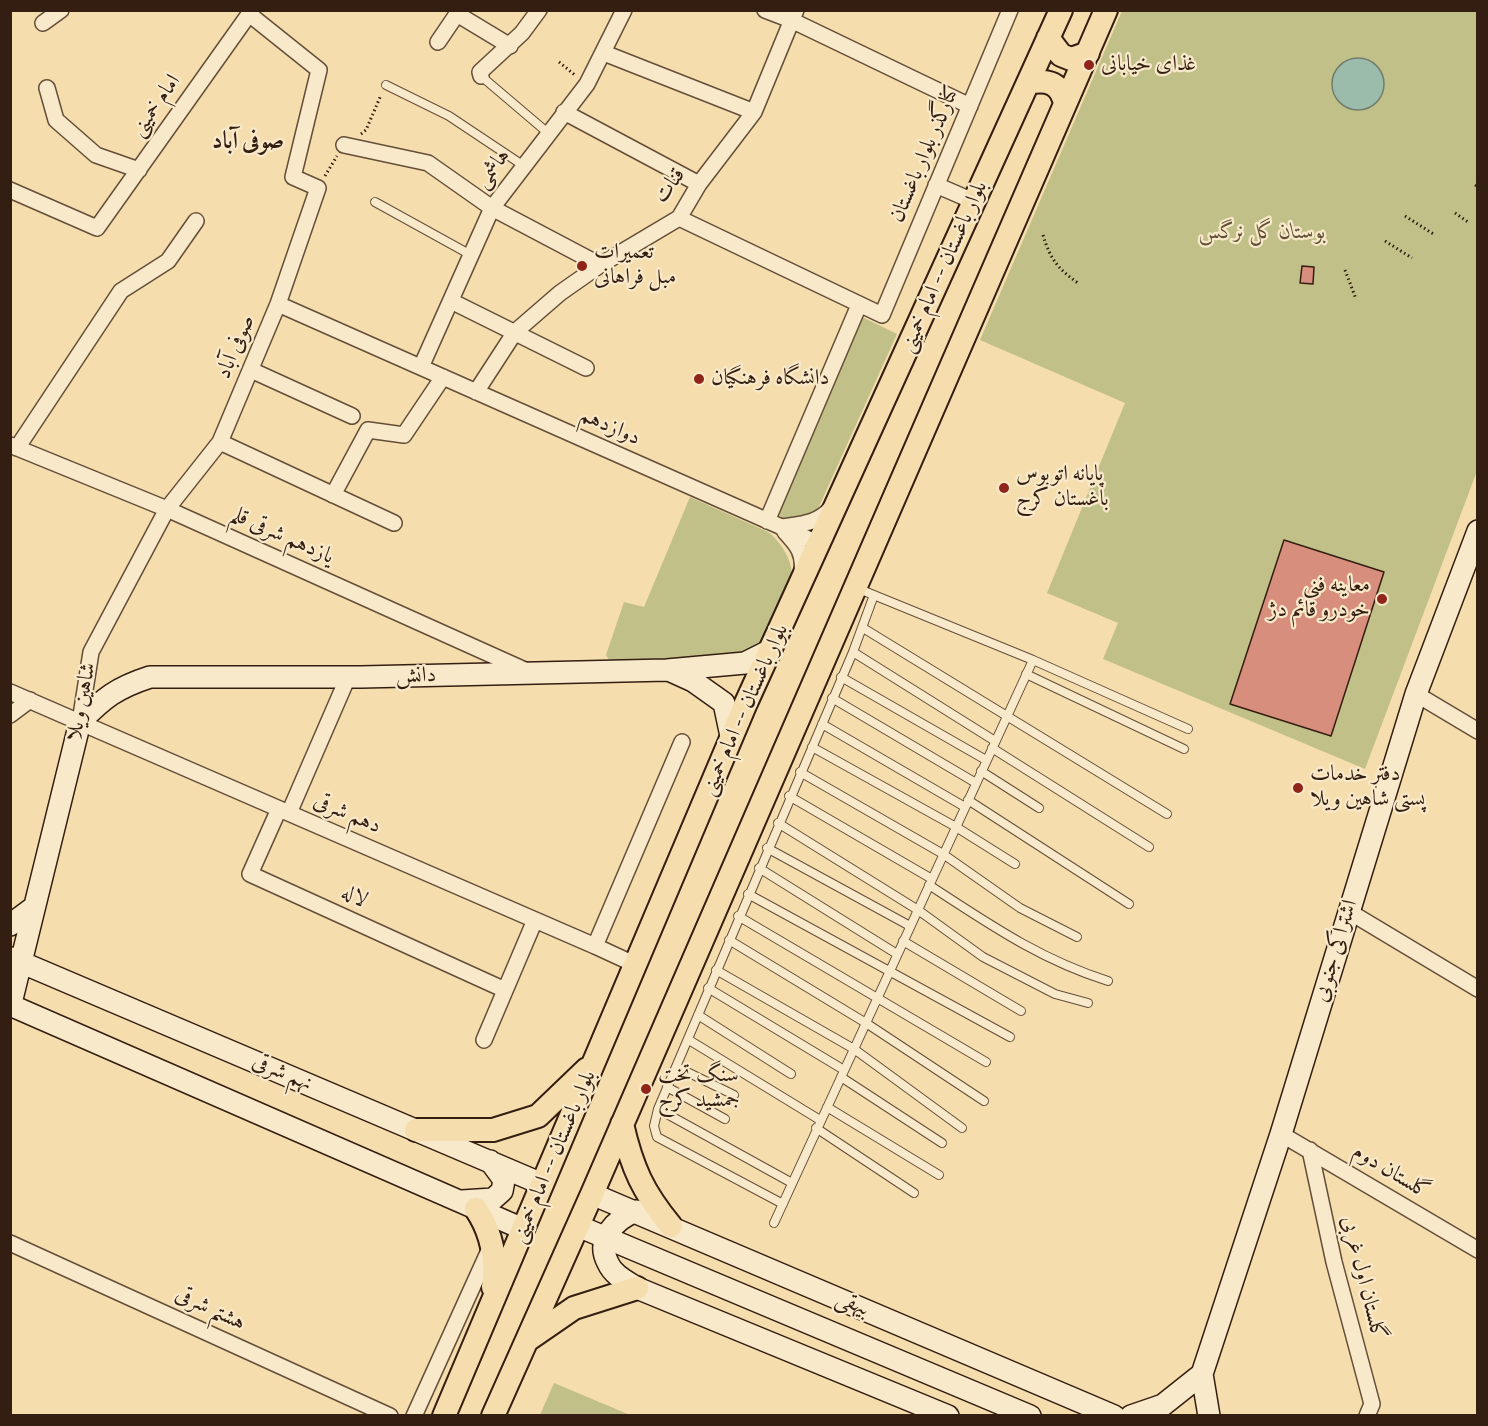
<!DOCTYPE html>
<meta charset="utf-8">
<style>
body{margin:0}
#map{position:relative;width:1488px;height:1426px;overflow:hidden;background:#f5ddae;font-family:Alegreya,serif}
canvas{display:block}
.frame{position:absolute;inset:0;border:12px solid #341e11;pointer-events:none}
</style>
<div id="map">
<canvas width="1488" height="1426"></canvas>
<div class="frame"></div>
</div>
<script>
const c = document.querySelector('canvas').getContext('2d');
c.lineJoin = 'round';
function paint(path, color) { c.fillStyle = color; c.fill(path, 'evenodd'); }
function stroke(path, color, width, dash) { c.strokeStyle = color; c.lineWidth = width; c.lineCap = dash ? 'butt' : 'round'; c.setLineDash(dash || []); c.stroke(path); }
function label(font, color, halo, rows, align = 'center') {
  c.font = font + ' Alegreya,Amiri,serif'; c.lineWidth = 4.5; c.setLineDash([]); c.textBaseline = 'middle'; c.strokeStyle = halo; c.fillStyle = color; for (const [text, x, y, turn = 0] of rows) {
    c.save(); c.translate(x, y); c.rotate((+turn || 0) * Math.PI / 180); c.textAlign = isNaN(turn) ? turn : align; if (halo) c.strokeText(text, 0, 0); c.fillText(text, 0, 0); c.restore();
  }
}
const green = new Path2D(`
 M1122,11H1477V471L1365,769L1103,659L1118,623L1047,593L1125,403L980,340Z
 M862,317L897,334L812,522L786,520L778,514Z
 M690,497L768,532C785,545 799,571 788,592C782,604 770,638 760,645C733,665 648,661 611,663L606,655L624,602L644,607Z
 M554,1383L630,1415H540Z`);
const water = new Path2D(`
 M1332 84a26 26 0 1 1 52 0a26 26 0 1 1-52 0Z`);
const building = new Path2D(`
 M1302,266L1314,267L1313,284L1300,283Z
 M1284,540L1384,572L1331,736L1230,704Z`);
const path = new Path2D(`
 M559,62L576,76
 M361,134L366,130L381,95
 M325,176L337,156
 M1475,185L1478,187
 M1455,213L1468,222
 M1405,216L1435,235
 M1043,235C1050,259 1058,269 1078,283
 M1385,241L1412,258
 M1345,270L1356,299`);
const lane = new Path2D(`
 M481,76L548,133
 M386,85L449,116L524,166
 M375,202L471,255
 M859,589L1033,660L1188,729
 M863,628L1167,814
 M853,652L995,741
 M1026,674L1184,749
 M841,677L986,760
 M832,698L976,783
 M822,724L965,807
 M812,747L956,827L1015,864
 M992,748L1149,847
 M981,771L1039,808
 M800,772L943,854L1020,908L1077,937
 M789,796L932,879
 M968,800L1129,904
 M778,823L918,910L983,957L1055,994L1088,1003
 M767,848L910,926
 M759,868L897,954
 M929,885C989,924 1039,959 1108,981
 M748,894L1010,1037
 M738,916L986,1062
 M729,940L866,1023L984,1101
 M903,941L1021,1011
 M716,970L854,1049L962,1128
 M708,988L844,1070
 M698,1015L791,1074
 M689,1040L820,1120
 M677,1067L734,1095
 M841,1077L942,1143
 M667,1087L725,1119
 M827,1107L939,1175
 M658,1109L792,1183
 M816,1128L914,1193
 M783,1204L657,1137L654,1126L658,1109L853,652L874,595
 M774,1223L1033,660`);
const street = new Path2D(`
 M765,10L791,20L970,106
 M43,23L61,10
 M438,42L457,14L510,46
 M604,53L754,112
 M481,76L480,72L522,33L539,10
 M47,88L56,120L96,155L139,170
 M564,112L699,184
 M344,145L428,163L492,208L600,265
 M936,185L973,201
 M10,190L97,228L252,10
 M679,218L882,315L1010,10
 M451,301L586,368
 M278,304L820,544
 M421,367L492,208L587,84L624,10
 M251,370L352,416
 M476,392L515,332L560,293L600,265L679,218L699,184L754,112L796,10
 M220,442L394,523
 M10,445L167,509L527,671
 M17,448L121,291L168,261L196,221
 M333,495L368,430L404,435L443,377
 M767,521L859,305
 M781,527C800,524 818,524 831,508
 M785,532C798,546 804,553 802,573
 M10,692L595,946
 M1416,694L1478,731
 M10,715L30,700
 M80,722L91,652L167,509L220,442L278,304L318,188L293,177L319,70L249,14
 M279,809L250,874L505,990
 M289,813L348,677
 M1348,911L1478,989
 M634,964L595,946L682,742
 M484,1040L535,920
 M1281,1134L1478,1250
 M1310,1150L1334,1262L1372,1404L1367,1416
 M10,1243L390,1416
 M414,1416L491,1246`);
const secondary = new Path2D(`
 M671,671L693,681L724,703L731,736
 M10,925L33,908
 M11,958L542,1184
 M10,1005L523,1229
 M10,1007L80,722C104,698 116,688 150,677H361L667,670L745,663L771,650
 M592,1194L1114,1416
 M462,1201L493,1199L502,1191L504,1180L490,1161
 M636,1211C616,1219 595,1239 608,1263C613,1275 626,1281 637,1288L948,1416
 M578,1226L1030,1416
 M1131,1416L1163,1405L1202,1374
 M1209,1416L1202,1374L1281,1134L1416,694L1478,531`);
const primary = new Path2D(`
 M1048,38L1061,55L1071,59L1088,53
 M1028,83C1048,79 1061,83 1065,104
 M622,1124C632,1168 643,1192 671,1226
 M416,1130H493L538,1116L587,1069
 M476,1209C492,1233 497,1258 493,1287
 M529,1339L574,1308L637,1288
 M444,1416L746,703L1061,10
 M493,1416L592,1194L1106,10`);
const markers = [
 [1089,65,6,"#8f2418"],
 [582,266,6,"#8f2418"],
 [699,379,6,"#8f2418"],
 [1004,488,6,"#8f2418"],
 [1382,599,6,"#8f2418"],
 [1298,788,6,"#8f2418"],
 [646,1089,6,"#8f2418"]
];
const poiNames = [
 ["غذای خیابانی",1101,65],
 ["تعمیرات",594,253],
 ["مبل فراهانی",594,278],
 ["دانشگاه فرهنگیان",711,379],
 ["پایانه اتوبوس",1016,475],
 ["باغستان کرج",1016,500],
 ["معاینه فنی",1370,586,"right"],
 ["خودرو قائم دژ",1370,611,"right"],
 ["دفتر خدمات",1310,775],
 ["پستی شاهین ویلا",1310,800],
 ["سنگ تخت",658,1076],
 ["جمشید کرج",658,1101]
];
const streetNames = [
 ["امام خمینی",156,106,-55],
 ["کنارگذر بلوار باغستان",925,154,-67],
 ["هاشمی",493,169,-53],
 ["قنات",670,186,-54],
 ["بلوار باغستان -- امام خمینی",944,267,-66],
 ["صوفی آباد",236,347,-67],
 ["دوازدهم",610,427,24],
 ["یازدهم شرقی قلم",282,536,24],
 ["دانش",416,676,-1],
 ["شاهین ویلا",82,702,-79],
 ["بلوار باغستان -- امام خمینی",745,710,-66],
 ["دهم شرقی",347,814,23],
 ["لاله",354,897,24],
 ["اشتراکی جنوبی",1336,951,-73],
 ["نهم شرقی",282,1073,23],
 ["بلوار باغستان -- امام خمینی",554,1157,-67],
 ["گلستان دوم",1391,1172,31],
 ["گلستان اول غربی",1363,1278,76],
 ["بیهقی",853,1304,23],
 ["هشتم شرقی",210,1309,25]
];
const parkNames = [
 ["بوستان گل نرگس",1262,233]
];
const neighbourhoodNames = [
 ["صوفی آباد",248,142]
];
paint(green, '#c0c088');
paint(water, '#9cbcab');
stroke(water, '#727d6d', 1.5);
paint(building, '#d88e7c');
stroke(building, '#341e11', 1.5);
stroke(lane, '#644e38', 10);
stroke(street, '#644e38', 18);
stroke(secondary, '#341e11', 24);
stroke(primary, '#341e11', 26);
stroke(path, '#341e11', 3, [1.5, 3]);
stroke(lane, '#f8e9ca', 8);
stroke(street, '#f8e9ca', 15);
stroke(secondary, '#f8e9ca', 21);
stroke(primary, '#f5ddae', 22);
for (const [x, y, r, color] of markers) { const dot = new Path2D(); dot.arc(x, y, r, 0, 2 * Math.PI); c.fillStyle = color; c.fill(dot); stroke(dot, '#f8e9ca', 2); }
label('22px', '#341e11', '#f8e9ca', poiNames, 'left');
label('22px', '#341e11', '#f8e9ca', streetNames);
label('italic 22px', '#5e4f35', '#f8e9ca', parkNames);
label('bold 24px', '#341e11', '#f8e9ca', neighbourhoodNames);
</script>
